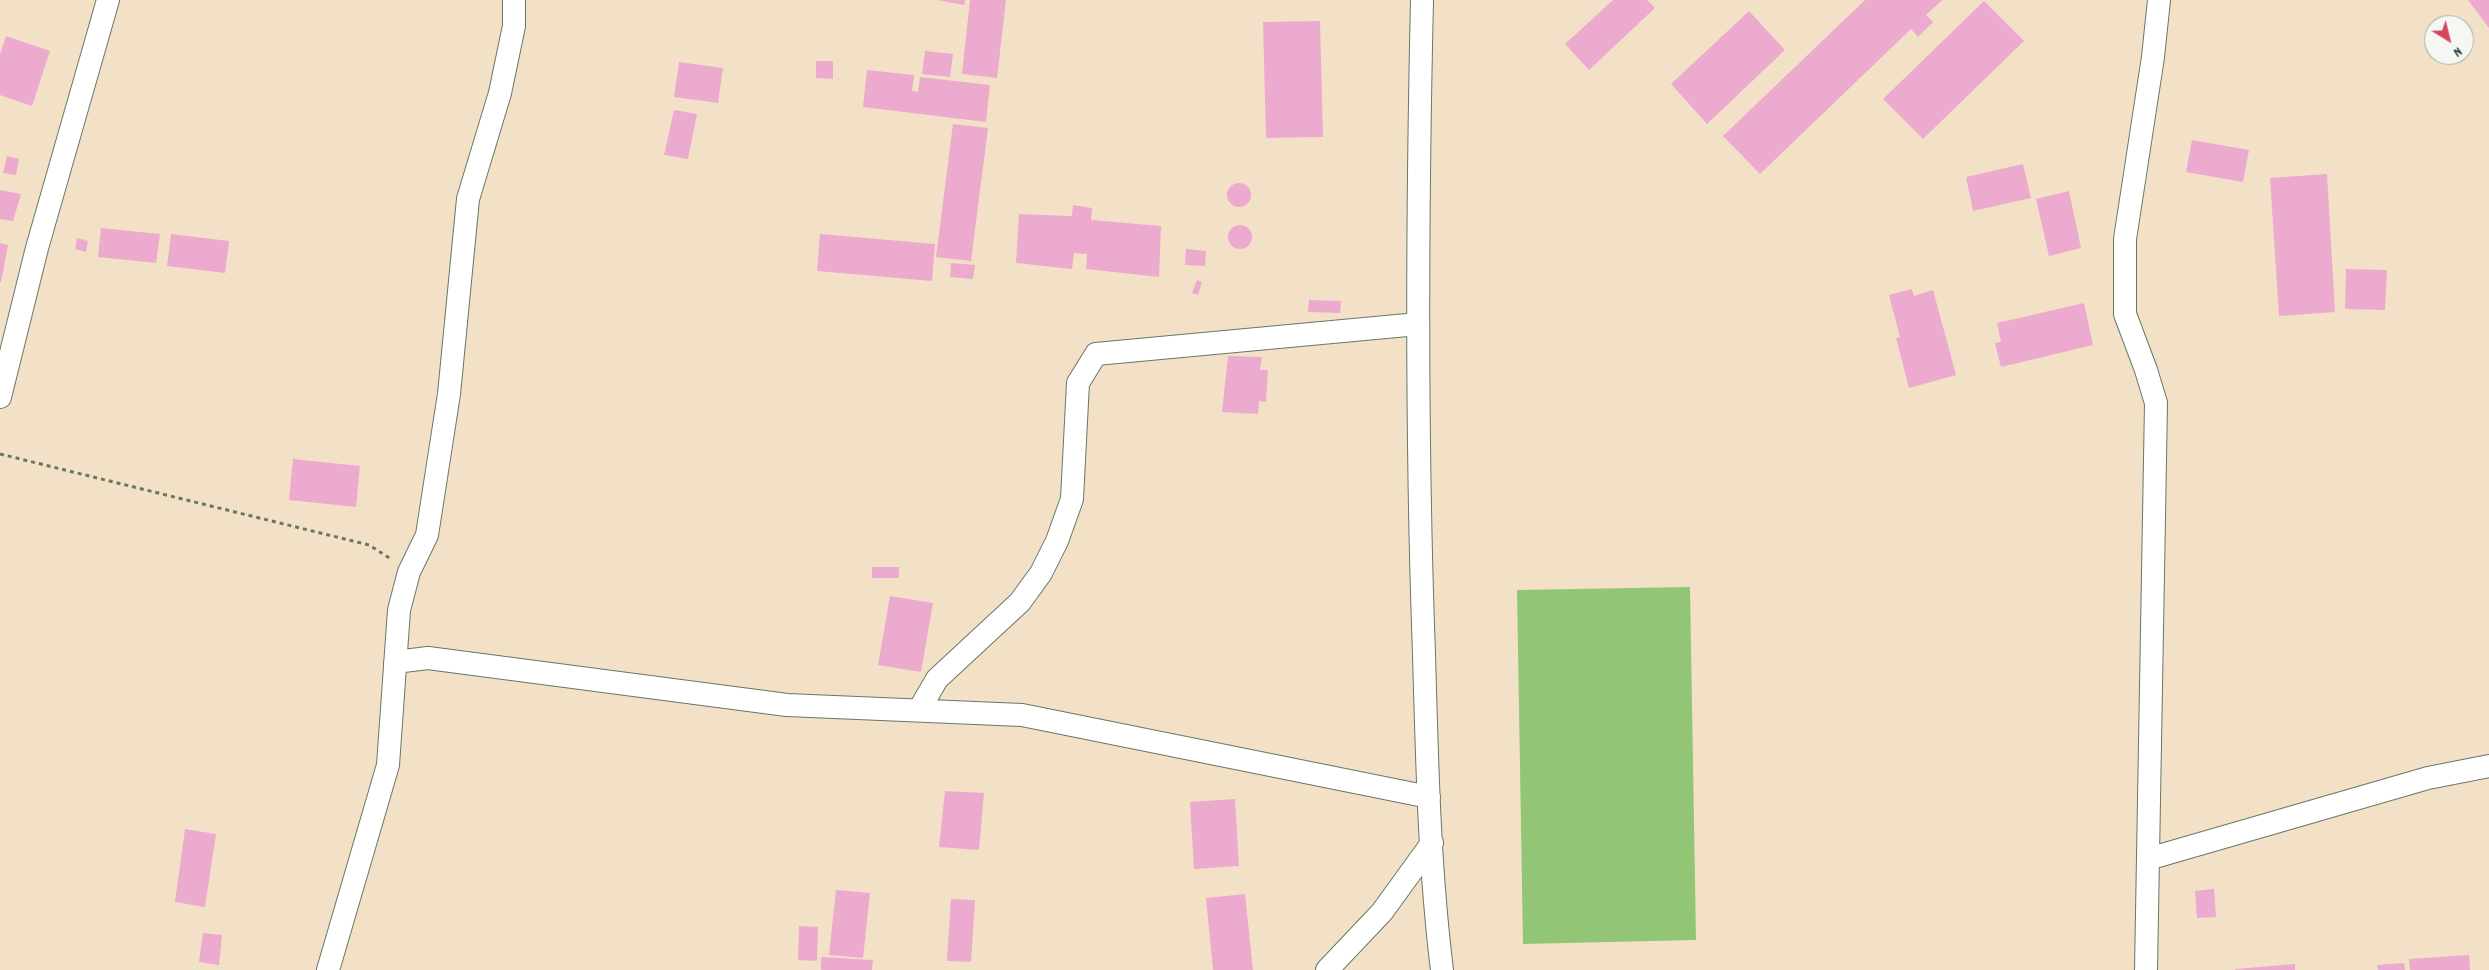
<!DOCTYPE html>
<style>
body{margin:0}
#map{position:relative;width:2489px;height:970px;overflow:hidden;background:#f3e1c7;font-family:Dekko,sans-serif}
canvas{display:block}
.north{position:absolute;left:2424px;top:15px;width:50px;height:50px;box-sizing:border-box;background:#f6f6f2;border:1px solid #a0aca6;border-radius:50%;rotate:144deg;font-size:14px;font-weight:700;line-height:20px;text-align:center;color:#1f3d34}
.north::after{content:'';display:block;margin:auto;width:18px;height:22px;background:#d1495b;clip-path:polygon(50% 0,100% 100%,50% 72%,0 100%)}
</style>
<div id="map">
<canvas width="2489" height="970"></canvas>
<div class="north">N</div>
</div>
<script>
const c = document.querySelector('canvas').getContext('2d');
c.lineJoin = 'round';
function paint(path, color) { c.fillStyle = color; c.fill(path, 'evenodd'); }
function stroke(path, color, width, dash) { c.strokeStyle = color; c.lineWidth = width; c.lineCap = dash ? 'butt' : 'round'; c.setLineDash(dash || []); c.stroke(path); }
const green = new Path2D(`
 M1690,587L1696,940L1523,944L1517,590Z`);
const building = new Path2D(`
 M937,0H965L964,5Z
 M970,0H1006L997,78L962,74Z
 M1613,0H1647L1655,8L1589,70L1565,44Z
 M1865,0H1942L1926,15L1933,22L1918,37L1911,29L1760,174L1723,136Z
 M2468,0H2489V28Z
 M1984,1L2024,41L1923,139L1883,99Z
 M1749,11L1785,50L1707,124L1671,84Z
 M1320,21L1323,137L1266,138L1263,22Z
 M6,36L50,51L32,106L0,95V54Z
 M925,51L953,54L950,77L922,74Z
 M816,61H833V79L816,78Z
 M679,62L723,68L718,103L674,97Z
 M867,70L914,75L912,91L918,92L920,77L990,85L986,122L863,107Z
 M674,110L697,114L688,159L664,155Z
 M953,124L988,128L971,261L936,257Z
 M2192,140L2249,150L2243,182L2186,172Z
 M7,156L19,159L16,175L3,173Z
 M2023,164L2031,198L1973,211L1966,177Z
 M2327,174L2335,312L2279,316L2270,178Z
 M1227 195a12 12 0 1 1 24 0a12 12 0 1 1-24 0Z
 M0,190L21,194L13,221L0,219Z
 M2069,191L2081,248L2049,256L2036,199Z
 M1073,205L1092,208L1091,220L1161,226L1159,277L1086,269L1087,254L1074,253L1072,269L1016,263L1019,214L1072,216Z
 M1228 237a12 12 0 1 1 24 0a12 12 0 1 1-24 0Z
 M101,228L160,234L156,263L98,257Z
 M171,234L229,241L225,273L167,266Z
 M820,234L935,244L932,281L817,271Z
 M77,238L88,241L86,252L75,249Z
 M0,243L8,245L1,282H0Z
 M1186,249L1206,251L1205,266L1185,265Z
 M951,263L975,265L973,279L950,277Z
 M2346,269L2387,270L2385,310L2345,309Z
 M1197,280L1202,282L1198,295L1192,293Z
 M1912,289L1914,296L1933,290L1956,375L1909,388L1896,338L1900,337L1889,295Z
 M1309,300L1341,301L1340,313L1308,312Z
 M2084,303L2093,345L2001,367L1995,343L2001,342L1997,323Z
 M1228,356L1262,357L1260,370H1268L1266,402L1259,401L1258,414L1222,412Z
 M293,459L360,466L356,507L289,500Z
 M872,567H899V578H872Z
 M890,596L933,603L921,672L878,665Z
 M945,791L984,793L979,850L939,847Z
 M1235,799L1239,866L1194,869L1190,802Z
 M185,829L216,834L205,907L175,902Z
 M2214,889L2216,917L2197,918L2195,891Z
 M836,890L870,893L863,958L829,955Z
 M1245,894L1253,970H1213L1206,898Z
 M951,899L975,900L971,962L947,961Z
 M799,926L818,927L817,961L798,960Z
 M203,933L222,935L219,965L199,962Z
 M2469,955L2470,970H2410L2409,959Z
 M821,957L873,960L872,970H821Z
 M2404,963L2405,970H2378L2377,965Z
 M2295,964V970H2235V969Z`);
const path = new Path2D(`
 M0,454L369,545L391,559`);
const minor = new Path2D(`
 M1422,0C1417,218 1416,436 1424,654C1427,759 1429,865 1442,970
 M0,397L37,248L108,0
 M395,662L428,658L787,705L1022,715L1429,797
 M919,710L937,679L1020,602L1041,573L1057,541L1072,499L1078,383L1096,354L1418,324
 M2148,859L2428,778L2489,766
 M328,970L388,765L399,610L409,572L427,535L449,394L468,199L500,93L514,26V0
 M1327,970L1382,912L1432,843
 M2146,970L2156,403L2146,370L2125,314V239L2153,57L2159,0`);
paint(green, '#93c576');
paint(building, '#ecaace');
stroke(minor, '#697667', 24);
stroke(path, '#697667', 3, [4, 4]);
stroke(minor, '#fff', 22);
</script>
